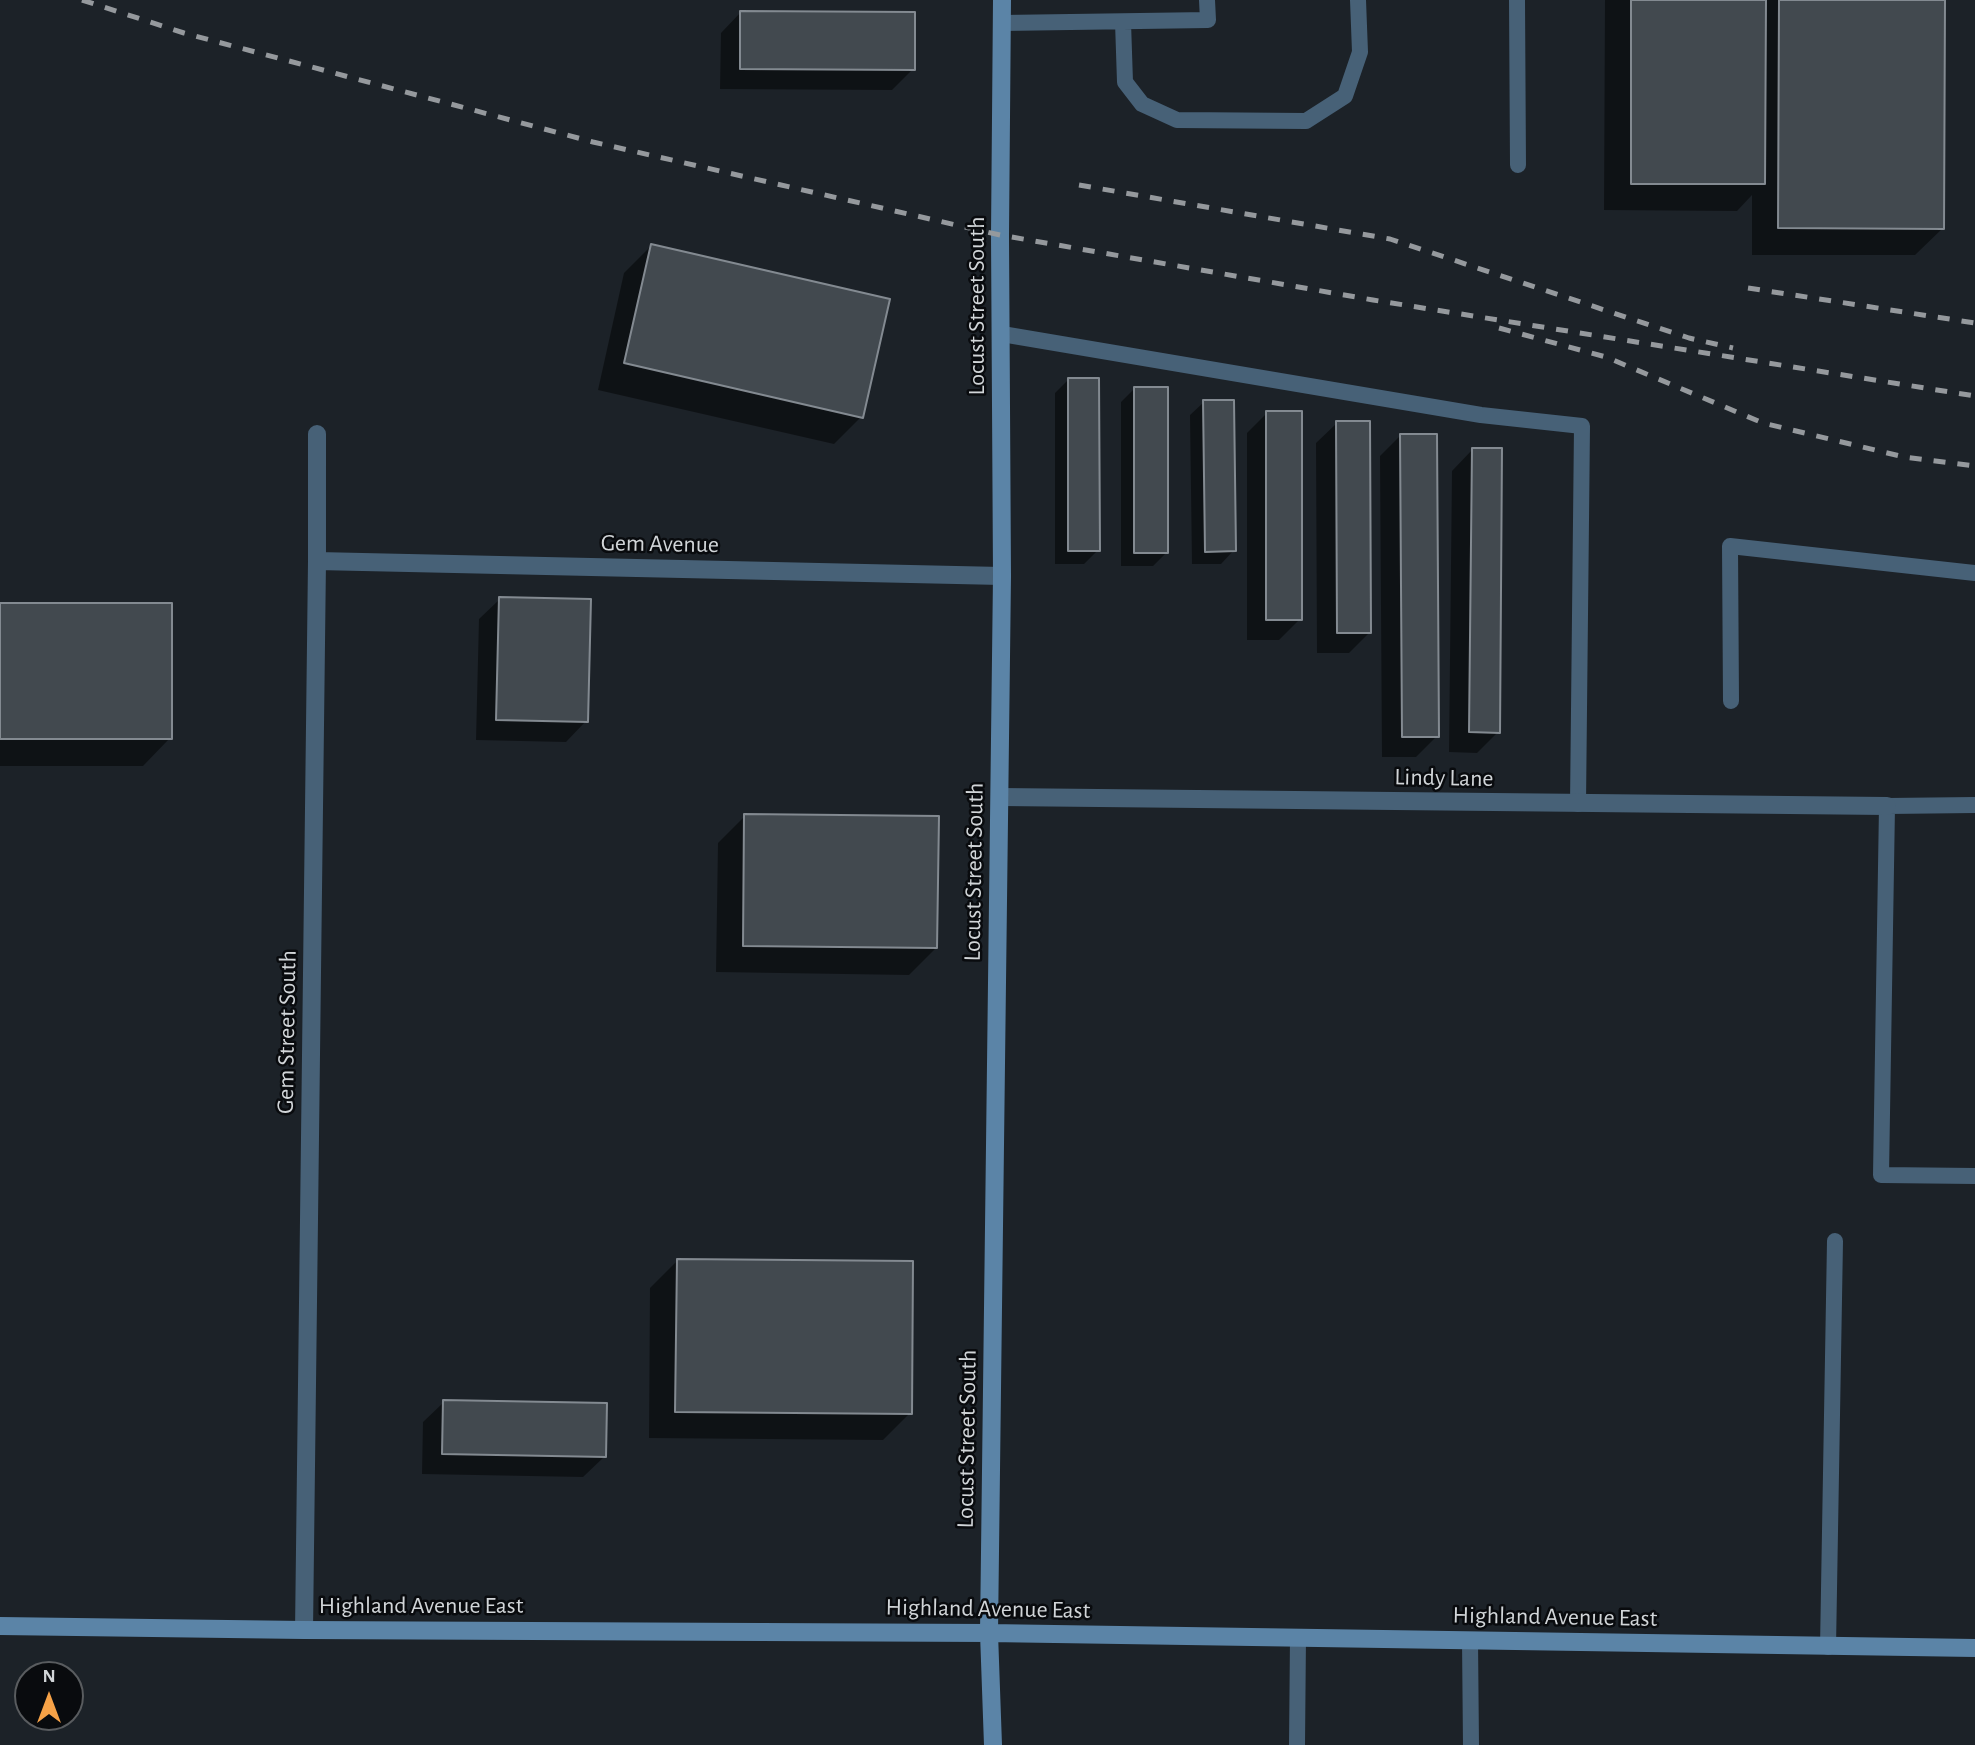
<!DOCTYPE html>
<style>
body{margin:0}
#map{position:relative;width:1975px;height:1745px;overflow:hidden;background:#1c2228;font-family:"Alegreya Sans",sans-serif}
canvas{display:block}
.north{position:absolute;left:14px;top:1661px;width:70px;height:70px;box-sizing:border-box;background:#090b0e;border:2px solid #595c5f;border-radius:50%;rotate:0deg;font-size:19px;font-weight:700;line-height:28px;text-align:center;color:#d1d5d8}
.north::after{content:'';display:block;margin:auto;width:24px;height:32px;background:#f6a247;clip-path:polygon(50% 0,100% 100%,50% 72%,0 100%)}
</style>
<div id="map">
<canvas width="1975" height="1745"></canvas>
<div class="north">N</div>
</div>
<script>
const c = document.querySelector('canvas').getContext('2d');
c.lineJoin = 'round';
function paint(path, color) { c.fillStyle = color; c.fill(path, 'evenodd'); }
function stroke(path, color, width, dash) { c.strokeStyle = color; c.lineWidth = width; c.lineCap = dash ? 'butt' : 'round'; c.setLineDash(dash || []); c.stroke(path); }
function label(font, color, halo, rows, align = 'center') {
  c.font = font + ' "Alegreya Sans",sans-serif'; c.lineWidth = 5; c.setLineDash([]); c.textBaseline = 'middle'; c.strokeStyle = halo; c.fillStyle = color; for (const [text, x, y, turn = 0] of rows) {
    c.save(); c.translate(x, y); c.rotate((+turn || 0) * Math.PI / 180); c.textAlign = isNaN(turn) ? turn : align; if (halo) c.strokeText(text, 0, 0); c.fillText(text, 0, 0); c.restore();
  }
}
const shadow = new Path2D(`
 M1605,0H1944L1943,228L1915,255H1752V195L1737,211L1604,210Z
 M741,12L913,69L892,90L720,89L721,33Z
 M651,246L861,417L834,444L598,390L624,273Z
 M1068,380L1098,550L1084,564H1055V393Z
 M1135,388L1166,553L1153,566H1121V402Z
 M1204,402L1234,550L1221,564H1192L1190,415Z
 M1267,413L1300,619L1279,640H1247V433Z
 M1337,423L1370,632L1349,653H1317L1316,443Z
 M1401,435L1437,736L1416,757H1382L1380,456Z
 M1472,450L1498,732L1477,753L1449,752L1452,471Z
 M500,599L586,721L566,742L476,740L479,619Z
 M0,605L170,738L143,766H0Z
 M745,816L936,948L909,975L716,972L718,843Z
 M677,1261L910,1413L883,1440L649,1438L650,1288Z
 M444,1402L604,1457L583,1477L422,1474L423,1422Z`);
const building = new Path2D(`
 M1631,0H1766L1765,184H1631Z
 M1779,0H1945L1944,229L1778,228Z
 M740,11L915,12V70L740,69Z
 M651,244L890,299L863,418L624,363Z
 M1068,378H1099L1100,551H1068Z
 M1134,387H1168V553H1134Z
 M1203,400H1234L1236,551L1205,552Z
 M1266,411H1302V620H1266Z
 M1336,421H1370L1371,633H1337Z
 M1400,434H1437L1439,737H1402Z
 M1472,448H1502L1500,733L1469,732Z
 M499,597L591,599L588,722L496,720Z
 M0,603H172V739H0Z
 M744,814L939,816L937,948L743,946Z
 M677,1259L913,1261L912,1414L675,1412Z
 M443,1400L607,1403L606,1457L442,1454Z`);
const lane = new Path2D(`
 M1517,0L1518,165
 M1123,22L1125,82L1142,104L1177,120L1306,121L1345,96L1360,52L1358,0
 M1002,23L1208,20L1207,0
 M1002,334L1481,415L1582,426L1578,804
 M1731,701L1730,546L1975,573
 M1975,805L1887,806L1881,1175L1975,1176
 M1470,1640L1471,1745
 M1828,1647L1835,1241
 M1297,1745L1298,1637`);
const street = new Path2D(`
 M317,561L1002,576
 M1000,797L1887,806
 M304,1630L317,561V434`);
const secondary = new Path2D(`
 M0,1626L304,1630L989,1633L1975,1648
 M993,1745L989,1633L1002,576L1000,235L1002,0`);
const rail = new Path2D(`
 M82,0L184,33L593,142L1000,235L1373,300L1975,396
 M1079,185L1390,239L1689,338L1733,348
 M1748,288L1975,323
 M1499,328L1606,357L1763,423L1904,457L1975,466`);
const streetNames = [
 ["Locust Street South",977,306,-90],
 ["Gem Avenue",660,544,1],
 ["Lindy Lane",1444,778,1],
 ["Locust Street South",974,872,-89],
 ["Gem Street South",287,1032,-89],
 ["Locust Street South",967,1439,-89],
 ["Highland Avenue East",421,1606],
 ["Highland Avenue East",988,1609,1],
 ["Highland Avenue East",1555,1617,1]
];
paint(shadow, '#0007');
paint(building, '#42494f');
stroke(building, '#838a91', 2);
stroke(lane, '#476177', 16);
stroke(street, '#476177', 18);
stroke(secondary, '#5b84a7', 18);
stroke(rail, '#95999d', 5, [12, 12]);
label('24px', '#d1d5d8', '#090b0e', streetNames);
</script>
